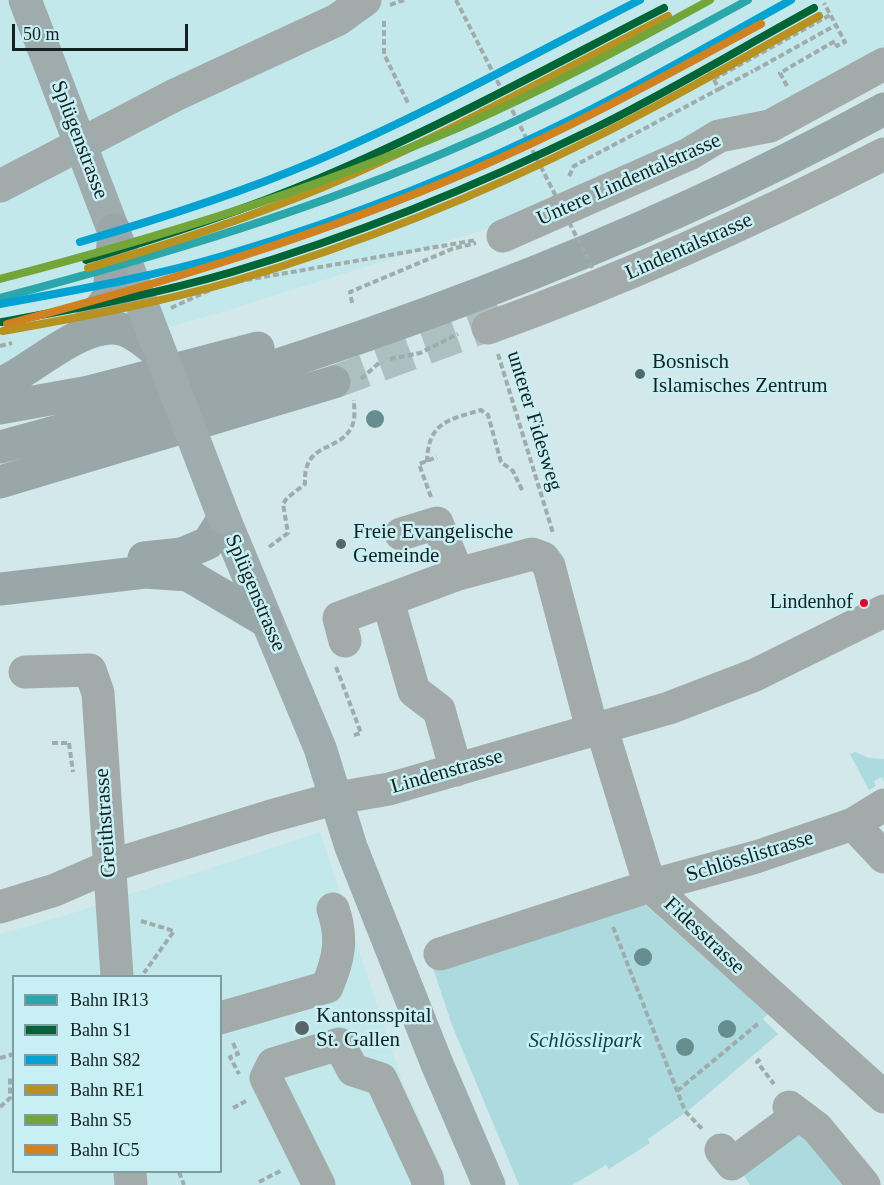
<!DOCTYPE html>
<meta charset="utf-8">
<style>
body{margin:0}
#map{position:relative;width:884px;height:1185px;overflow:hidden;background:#d2e8ea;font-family:Georgia,serif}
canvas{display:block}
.legend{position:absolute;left:12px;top:975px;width:210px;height:198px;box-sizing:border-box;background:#c8f0f4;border:2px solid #7f9da0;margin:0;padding:8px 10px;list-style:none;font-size:18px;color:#122122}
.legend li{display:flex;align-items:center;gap:12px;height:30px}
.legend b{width:30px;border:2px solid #7f9da0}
.scale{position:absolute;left:12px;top:24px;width:176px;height:27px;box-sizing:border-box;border:3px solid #122122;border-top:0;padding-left:8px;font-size:18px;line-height:21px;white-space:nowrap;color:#122122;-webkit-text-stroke:4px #c8f0f4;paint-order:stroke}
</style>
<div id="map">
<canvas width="884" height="1185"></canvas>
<ul class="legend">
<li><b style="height:8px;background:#2ba7ac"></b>Bahn IR13</li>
<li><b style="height:8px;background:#006536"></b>Bahn S1</li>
<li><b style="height:8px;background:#03a2d3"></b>Bahn S82</li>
<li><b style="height:8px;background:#b89221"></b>Bahn RE1</li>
<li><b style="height:8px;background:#74a539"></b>Bahn S5</li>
<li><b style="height:8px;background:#d08120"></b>Bahn IC5</li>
</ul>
<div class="scale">50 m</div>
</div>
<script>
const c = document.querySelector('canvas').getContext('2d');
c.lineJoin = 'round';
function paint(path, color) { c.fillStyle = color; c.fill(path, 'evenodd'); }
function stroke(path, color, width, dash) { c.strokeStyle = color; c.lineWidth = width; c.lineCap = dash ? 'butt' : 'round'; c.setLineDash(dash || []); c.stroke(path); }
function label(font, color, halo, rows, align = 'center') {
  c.font = font + ' Georgia,serif'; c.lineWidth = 5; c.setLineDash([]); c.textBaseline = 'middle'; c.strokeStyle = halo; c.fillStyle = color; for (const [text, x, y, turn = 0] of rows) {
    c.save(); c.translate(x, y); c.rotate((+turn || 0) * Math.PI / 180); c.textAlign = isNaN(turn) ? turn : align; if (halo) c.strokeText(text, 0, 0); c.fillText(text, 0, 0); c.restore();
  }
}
const built = new Path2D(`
 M0,0H884V58L556,207L228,310L0,377Z
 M320,832L401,1078L449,1185H0V934L67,915ZM14,976H220V1172H14Z`);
const green = new Path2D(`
 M855,752L869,758L884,759V781L881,777L874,781L876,786L869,790L850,754Z
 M641,901L768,1014L763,1019L778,1034L689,1110L648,1139L650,1143L609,1169L606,1165L572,1185H519L452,1025L433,968Z
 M794,1127L858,1185H750L739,1168Z`);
const highwayTunnel = new Path2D(`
 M334,382L515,315`);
const path = new Path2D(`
 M456,0L508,102L517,97L519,101
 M390,5L404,0
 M384,21V54L408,103
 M755,70L836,25
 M714,79L830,15
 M787,86L780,73L835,41L837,46L845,42L824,3
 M719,89L753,71
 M506,98L480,111L484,118L711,0
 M569,176L574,166L719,89L707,67
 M352,303L350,292L452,249L476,243
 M171,308L223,284L476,240
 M0,346L12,343
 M498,354L553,533
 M390,359L420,353L458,334
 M361,379L380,362
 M427,462C428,422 448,420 481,410L488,415L501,462L513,471L523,492
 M431,497L419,464L437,457
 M269,547L288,533L283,504L287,498L305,484C303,441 338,453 351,428C356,420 354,409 354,400
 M336,667L361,733L351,736
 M52,743H70
 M69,743L73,772
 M141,921L174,931L144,973
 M613,927L685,1111L703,1130
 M233,1043L238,1054L230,1057L239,1074
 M0,1058L14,1054
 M760,1059L757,1062L774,1084
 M677,1091L760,1022
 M0,1107L10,1098V1076
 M233,1108L246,1101
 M179,1172L184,1185
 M259,1182L282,1170`);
const minor = new Path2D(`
 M0,186L175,95L337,20L365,0
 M503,236L689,154L719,136L770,126L884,64
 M488,328C624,279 756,220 884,154
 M401,534L437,523L458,574
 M388,601L414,691L439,710L456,770
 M345,641L339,618L458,574L532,554L543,558L549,566L592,729
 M25,672L90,670L98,693L117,976
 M601,726L650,886L884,1097
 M853,824L884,857
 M0,907L55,890L110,866L271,816L337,798L389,789L669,708L755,675L884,611
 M440,954L650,886L756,857L853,824L884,805
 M220,1018L327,987C339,959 343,938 333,909
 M789,1107L817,1128L864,1185
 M721,1150L732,1164L797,1116
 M130,1172L131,1185
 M319,1185L266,1078L273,1064L339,1044L353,1070L381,1079L427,1178L428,1185`);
const major = new Path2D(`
 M224,518L320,748L351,847L437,1064L489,1185`);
const highway = new Path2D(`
 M0,384C35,369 81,321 121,329C135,332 148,345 160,354
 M0,408L89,392L258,348
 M0,447C301,367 610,259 884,109
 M0,482L334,382
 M144,558L182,554L208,543L224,518
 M0,589L145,572L188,575L266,621`);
const pathBridge = new Path2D(`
 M508,102L601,285
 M535,218L538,225`);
const majorBridge = new Path2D(`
 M25,0L224,518`);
const highwayBridge = new Path2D(`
 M81,334L109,297L114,230`);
const rail1 = new Path2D(`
 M0,298C159,256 318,209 469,142C565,100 656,50 748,0`);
const rail2 = new Path2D(`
 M86,260C164,236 242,211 318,179C436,129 549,67 664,8
 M2,322C79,308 157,294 232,272C357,235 479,185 595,128C670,91 741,48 814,8`);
const rail3 = new Path2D(`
 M80,242C159,219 238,194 313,162C425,114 532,55 640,0
 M0,304C76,290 152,277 226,255C350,218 473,169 588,111C657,76 724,37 791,0`);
const rail4 = new Path2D(`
 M88,268C167,245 245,219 321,188C440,138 553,75 668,16
 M3,331C81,317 158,303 234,281C359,244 483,194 600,135C674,98 746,56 819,16`);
const rail5 = new Path2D(`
 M0,279C156,238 311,191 460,127C546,89 628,45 710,0`);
const rail6 = new Path2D(`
 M7,324C167,282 325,234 477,168C575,126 668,74 761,24`);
const trees = [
 [375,419],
 [643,957],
 [727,1029],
 [685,1047]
];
const markers = [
 [640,374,6,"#556768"],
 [341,544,6,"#556768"],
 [864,603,5,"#e4002b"],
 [302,1028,8,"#556768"]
];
const busNames = [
 ["Lindenhof",853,603]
];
const streetNames = [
 ["Splügenstrasse",79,140,69],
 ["Untere Lindentalstrasse",629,180,-24],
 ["Lindentalstrasse",689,247,-24],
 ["unterer Fidesweg",534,421,73],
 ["Splügenstrasse",255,593,67],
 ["Lindenstrasse",447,772,-16],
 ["Greithstrasse",106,823,-94],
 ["Schlösslistrasse",750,857,-17],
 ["Fidesstrasse",704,936,43]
];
const poiNames = [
 ["Bosnisch",652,362],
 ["Islamisches Zentrum",652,386],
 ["Freie Evangelische",353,532],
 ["Gemeinde",353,556],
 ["Kantonsspital",316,1016],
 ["St. Gallen",316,1040]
];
const parkNames = [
 ["Schlösslipark",585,1041]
];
paint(built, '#c3e8eb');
paint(green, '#addade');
stroke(highwayTunnel, '#acc0c2', 33, [33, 16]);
stroke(path, '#9facad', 4, [6, 3]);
stroke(minor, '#a2aaaa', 33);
stroke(major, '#9facae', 33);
stroke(highway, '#99a7a9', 33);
stroke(pathBridge, '#9facad', 4, [6, 3]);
stroke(majorBridge, '#9facae', 33);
stroke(highwayBridge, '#99a7a9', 33);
stroke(rail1, '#2ba7ac', 8);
stroke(rail2, '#006536', 8);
stroke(rail3, '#03a2d3', 8);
stroke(rail4, '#b89221', 8);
stroke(rail5, '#74a539', 8);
stroke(rail6, '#d08120', 8);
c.fillStyle = '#668e91';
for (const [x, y] of trees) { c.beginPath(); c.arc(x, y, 9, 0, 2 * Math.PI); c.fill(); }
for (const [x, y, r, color] of markers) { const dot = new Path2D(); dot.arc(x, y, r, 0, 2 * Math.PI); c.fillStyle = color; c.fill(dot); stroke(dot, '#c8f0f4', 2); }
label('20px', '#122122', '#c8f0f4', busNames, 'right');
label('21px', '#122122', '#c8f0f4', streetNames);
label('21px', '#122122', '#c8f0f4', poiNames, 'left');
label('italic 21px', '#0d4448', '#c8f0f4', parkNames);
</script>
